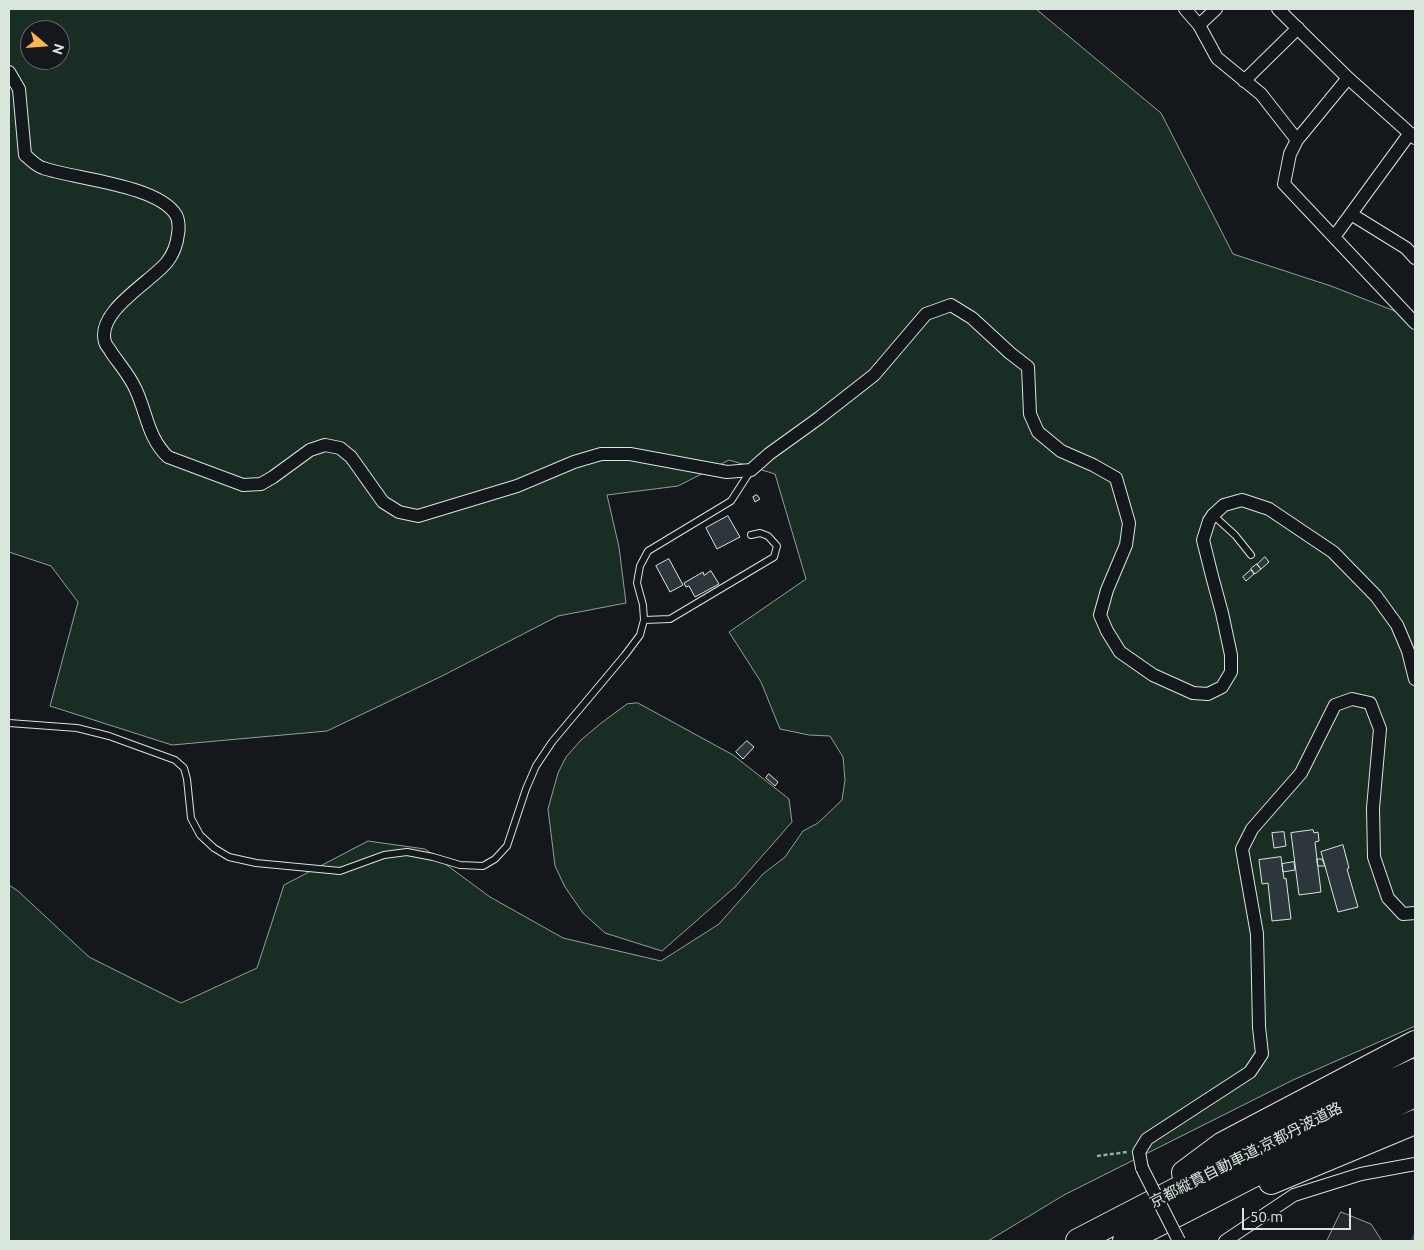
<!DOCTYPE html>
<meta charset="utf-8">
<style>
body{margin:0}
#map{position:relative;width:1424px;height:1250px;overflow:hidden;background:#14181c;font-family:Ubuntu,sans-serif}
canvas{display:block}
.frame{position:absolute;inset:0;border:10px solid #d8e6dc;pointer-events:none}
.north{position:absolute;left:20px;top:20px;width:50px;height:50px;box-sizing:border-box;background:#14181c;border:1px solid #626a69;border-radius:50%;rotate:108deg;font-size:14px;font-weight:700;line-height:20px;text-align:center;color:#d8e6dc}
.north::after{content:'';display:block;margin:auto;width:18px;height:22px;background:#ffb74d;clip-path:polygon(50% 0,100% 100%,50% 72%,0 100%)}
.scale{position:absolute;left:1242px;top:1208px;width:109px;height:22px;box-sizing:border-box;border:2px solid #d8e6dc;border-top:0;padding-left:6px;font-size:15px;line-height:18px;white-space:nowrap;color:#d8e6dc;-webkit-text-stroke:4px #14181c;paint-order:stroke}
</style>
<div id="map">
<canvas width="1424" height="1250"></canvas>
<div class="frame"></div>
<div class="north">N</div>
<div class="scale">50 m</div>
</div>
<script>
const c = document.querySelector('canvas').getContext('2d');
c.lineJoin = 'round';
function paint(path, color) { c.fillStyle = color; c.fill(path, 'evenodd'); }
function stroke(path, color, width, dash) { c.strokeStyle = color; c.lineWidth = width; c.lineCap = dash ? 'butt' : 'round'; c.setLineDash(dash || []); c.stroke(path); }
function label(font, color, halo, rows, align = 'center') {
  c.font = font + ' Ubuntu,"Noto Sans JP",sans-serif'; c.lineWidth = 4; c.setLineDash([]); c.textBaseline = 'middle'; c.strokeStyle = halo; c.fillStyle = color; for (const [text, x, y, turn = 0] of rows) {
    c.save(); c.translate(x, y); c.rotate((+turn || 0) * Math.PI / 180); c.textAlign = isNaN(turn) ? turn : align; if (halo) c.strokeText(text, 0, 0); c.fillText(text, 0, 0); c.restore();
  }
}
const green = new Path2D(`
 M9,9H1036L1161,113L1233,254L1331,286L1415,319V1026L1293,1080L1064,1195L988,1241H9V885L18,891L89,957L181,1003L257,968L284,885L368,841L425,849L490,897L563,938L661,961L719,924L763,874L785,857L803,831L818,823L842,800L845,780L843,757L830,736L809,735L780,729L761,682L729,632L806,579L775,474L729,460L678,486L607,495L619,547L626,603L558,616L442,676L327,731L172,745L50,706L78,602L51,566L9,552ZM30,30H60V60H30Z
 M638,703L733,755L789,799L792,822L735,887L662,951L605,933L583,913L565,887L555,866L548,809L558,773L566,757L581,740L600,724L627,704Z`);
const parking = new Path2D(`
 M1341,1212L1371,1224L1382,1241H1327Z`);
const stream = new Path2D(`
 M1413,1241L1415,1236`);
const building = new Path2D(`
 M757,495L760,499L755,502L753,497Z
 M728,516L740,537L717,549L706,528Z
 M1265,557L1269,562L1261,569L1257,565Z
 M669,559L683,585L670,592L656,566Z
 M1257,564L1261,569L1255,574L1251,569Z
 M1251,570L1254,574L1246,581L1243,577Z
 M711,571L719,584L695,597L689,586L686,587L684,583L703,572L704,575Z
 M747,741L754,747L743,759L736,752Z
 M769,774L778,782L775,786L766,778Z
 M1313,830L1314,833L1318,832L1319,841L1315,842L1321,892L1299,895L1291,833Z
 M1284,832L1286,846L1274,848L1272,833Z
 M1343,845L1349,868L1347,869L1358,907L1338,912L1321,852Z
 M1281,857L1284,879L1286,878L1291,919L1272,921L1268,883L1262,884L1259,860Z
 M1317,859H1322L1325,866H1318Z
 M1294,862L1295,870L1283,872L1282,864Z`);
const path = new Path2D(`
 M1097,1156L1127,1152`);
const lane = new Path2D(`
 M1213,515L1235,535L1251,555
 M644,620L670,619L774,557L777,546L768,536L760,533L751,535
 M9,723L77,728L109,736L175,760L184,768L187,779L191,818L200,835L214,848L229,857L256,863L340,871L384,855L407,852L433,857L460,865L483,866L495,859L507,846L526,789L536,766L552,742L625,655L640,635L644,620L643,605L637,583L640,566L648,551L731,501L751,470`);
const street = new Path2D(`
 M1185,9L1199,25L1217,58L1261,94L1297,140
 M1278,9L1348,78L1415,138
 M1199,25L1216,9
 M9,72L19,89L25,155C30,159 36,166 43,168C75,179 158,185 176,215C179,220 179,229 178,234C177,244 174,253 167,262C151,282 96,311 105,342C106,346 110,349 111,352C120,365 130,376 136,390C147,414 148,438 168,457L243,485L261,484L273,477L310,450L325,445L340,448L351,457L383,502L399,512L418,516L517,486L574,462L601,454H630L727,472L751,470L769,454L819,418L874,375L926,314L951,305L972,318L1010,353L1028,367L1030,414L1038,432L1061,451L1093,465L1116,478L1129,523L1126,545L1107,590L1100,615L1107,631L1120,652L1153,675L1193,693L1208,694L1222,687L1231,672V655L1222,613L1212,576L1203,540L1209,521L1213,515L1224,505L1242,500L1269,509L1333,552L1376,596L1397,625L1408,651L1415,679
 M1348,78L1297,140L1290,154L1284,184L1415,323
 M1244,81L1298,28
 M1351,214L1406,248L1415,258
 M1334,237L1410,133
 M1142,1168L1139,1152L1147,1139L1250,1072L1262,1054L1259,1027L1257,934L1242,849L1252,829L1301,773L1335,705L1352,699L1370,703L1380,729L1373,808L1374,857L1388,898L1403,914L1415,913
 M1225,1241L1294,1195L1361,1174L1415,1164`);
const highway = new Path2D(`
 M1184,1173L1223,1144L1415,1043
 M1271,1182L1415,1122
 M1078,1241L1319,1116L1415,1071
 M1125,1241L1329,1136L1415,1095`);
const streetBridge = new Path2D(`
 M1142,1168L1179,1241`);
const streetNames = [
 ["京都縦貫自動車道;京都丹波道路",1246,1155,-27]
];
paint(green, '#1a2d24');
stroke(green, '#939e99', 1);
paint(parking, '#24282b');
stroke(parking, '#939e99', 1);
stroke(stream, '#2f3f4d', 4.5);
paint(building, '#2c363c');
stroke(building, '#d8e6dc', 1);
stroke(lane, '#d8e6dc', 8);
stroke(street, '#d8e6dc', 14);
stroke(highway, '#d8e6dc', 26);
stroke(path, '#9da8a2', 2.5, [4, 2.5]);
stroke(lane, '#14181c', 6);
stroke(street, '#14181c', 12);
stroke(highway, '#14181c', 24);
stroke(streetBridge, '#d8e6dc', 14, []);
stroke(streetBridge, '#14181c', 12);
label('15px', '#d8e6dc', '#14181c', streetNames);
</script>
